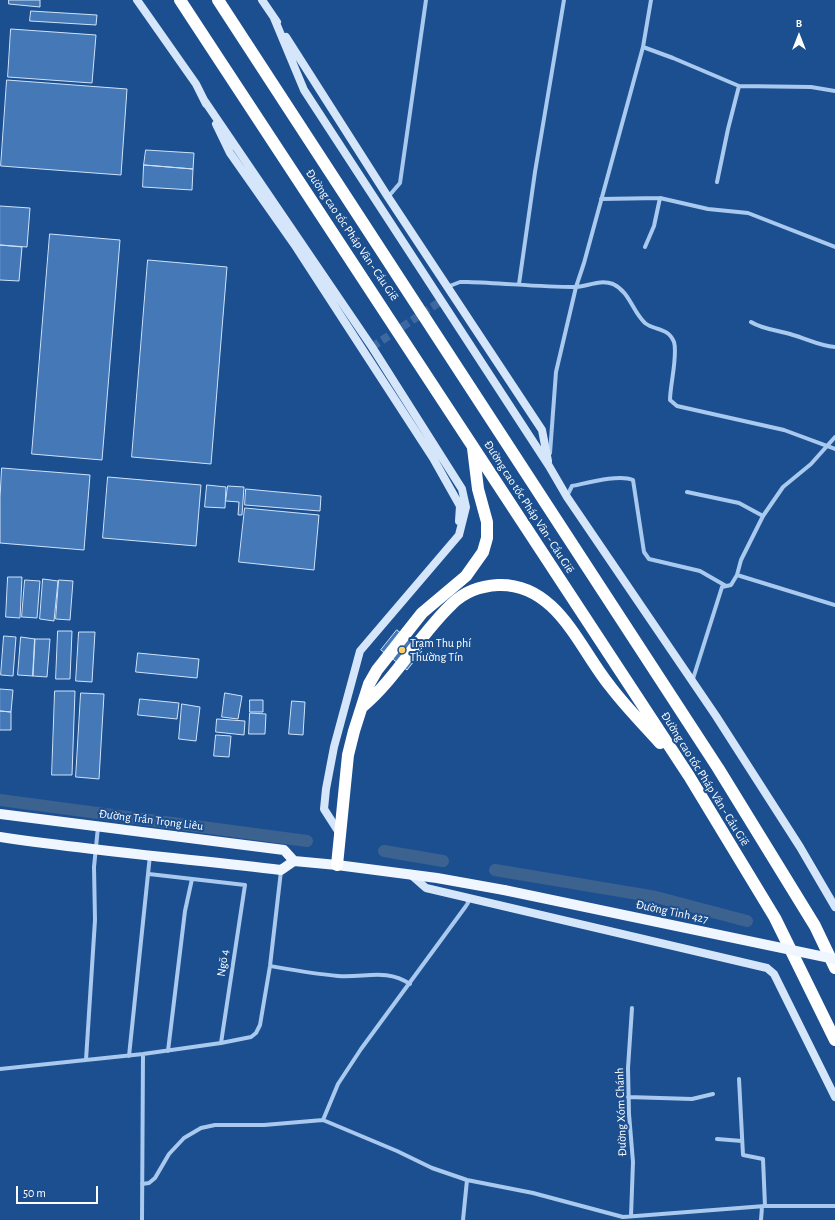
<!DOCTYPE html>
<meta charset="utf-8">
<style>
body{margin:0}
#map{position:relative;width:835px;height:1220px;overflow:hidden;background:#1b4f8f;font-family:"Alegreya Sans",sans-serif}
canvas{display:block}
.north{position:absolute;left:779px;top:16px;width:40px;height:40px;-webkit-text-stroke:3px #1b4f8f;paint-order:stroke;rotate:0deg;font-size:11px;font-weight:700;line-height:16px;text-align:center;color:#fff}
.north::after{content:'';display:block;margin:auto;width:14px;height:18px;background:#fff;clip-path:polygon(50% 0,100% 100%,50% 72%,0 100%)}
.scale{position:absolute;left:16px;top:1186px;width:82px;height:18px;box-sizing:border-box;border:2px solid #fff;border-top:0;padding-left:5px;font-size:12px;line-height:14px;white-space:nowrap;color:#fff;-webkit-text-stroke:3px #1b4f8f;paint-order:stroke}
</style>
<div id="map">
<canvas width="835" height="1220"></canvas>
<div class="north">B</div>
<div class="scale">50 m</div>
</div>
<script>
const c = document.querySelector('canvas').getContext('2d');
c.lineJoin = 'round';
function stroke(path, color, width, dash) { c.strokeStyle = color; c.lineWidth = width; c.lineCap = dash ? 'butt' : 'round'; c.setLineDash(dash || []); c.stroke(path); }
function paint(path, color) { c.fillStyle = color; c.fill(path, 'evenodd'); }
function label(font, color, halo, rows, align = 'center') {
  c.font = font + ' "Alegreya Sans",sans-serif'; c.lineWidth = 4; c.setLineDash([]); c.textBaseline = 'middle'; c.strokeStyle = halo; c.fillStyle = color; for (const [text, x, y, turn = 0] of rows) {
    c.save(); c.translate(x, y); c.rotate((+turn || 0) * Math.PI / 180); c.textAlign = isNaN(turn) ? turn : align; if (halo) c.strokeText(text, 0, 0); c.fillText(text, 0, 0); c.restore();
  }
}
const canal = new Path2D(`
 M0,800L307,841
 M384,851L443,861
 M495,870L656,897L747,921`);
const building = new Path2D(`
 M9,0H40V7L9,4Z
 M31,11L97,15L96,25L30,21Z
 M11,29L96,35L92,83L8,77Z
 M7,80L127,89L121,175L1,166Z
 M146,150L194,153L193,169L144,165Z
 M144,165L193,169L192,190L143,187Z
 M0,206L30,208L27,247L0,245Z
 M50,234L120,240L102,460L32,454Z
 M0,245L22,247L19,281L0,280Z
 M148,260L227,267L211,464L132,457Z
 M2,468L90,475L84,550L0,543V498Z
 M108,477L201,485L196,546L103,538Z
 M207,485L226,487L225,508L205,507Z
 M228,486L244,487L242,515H238L239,502L226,501Z
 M246,489L321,496L320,511L245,505Z
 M245,508L319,515L314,570L239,562Z
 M8,577H22L20,618L6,617Z
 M43,579L58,581L54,621L40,619Z
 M25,580L40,581L37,618L22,617Z
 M59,580L73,581L70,620L56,619Z
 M397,630L422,651L407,670L381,650Z
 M58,631H72L70,679H56Z
 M79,632H95L92,682L76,681Z
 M4,636L16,637L13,676L1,675Z
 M21,637L35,639L33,676L18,675Z
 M35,639H50L47,677L33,676Z
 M138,653L199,659L197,678L136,672Z
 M0,689L13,690L11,712L0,711Z
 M55,691H75L72,775H52Z
 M81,693L104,694L99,779L76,777Z
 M225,693L242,696L238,719L222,717Z
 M140,699L179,703L177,719L138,715Z
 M250,700H263V712H250Z
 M292,701L305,702L303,735L289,734Z
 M182,704L200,707L196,741L179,739Z
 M0,711L11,712V730H0Z
 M250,713L266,714L265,734H249Z
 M217,719L245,721L244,735L216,732Z
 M216,735L231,736L229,757L214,756Z`);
const secondaryTunnel = new Path2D(`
 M372,347L441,301`);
const street = new Path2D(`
 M643,47L673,58L739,86L811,87L835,91
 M717,182L728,129L739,86
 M388,197L400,183L426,0
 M601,199L660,198L708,209L748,213L835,247
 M645,247L654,226L660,198
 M519,284L535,172L564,0
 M447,287L460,282H468C503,283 539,287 574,287C587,287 599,279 613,284C630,292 632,311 645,323C655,331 668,327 674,342C678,355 670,385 670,400L677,406L784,430L835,449
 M751,322C764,330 779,330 793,335C807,339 820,346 835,347
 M550,453L556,372L576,287L584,263L643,47L651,0
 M687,492L739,503L763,516
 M567,496L572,486C587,483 619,474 633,480L644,552L649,559L700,571L726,586
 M737,575L835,605
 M692,682L722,587L731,585L737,575L741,560L763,516L783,487L811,464L835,437
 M149,874L245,885L221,1043
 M270,966C293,970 315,974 338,976C365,978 386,968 410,984
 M168,1051L185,911L192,879
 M129,1056L150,855
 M86,1060L95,920L94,867L98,827
 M0,1069L143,1054L221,1043L251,1037L256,1033L260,1025L270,966L281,871
 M739,1079L743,1155L763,1159L765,1206
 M628,1097L692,1099L713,1094
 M323,1120L338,1084L361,1049L466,906L468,903L467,897
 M717,1139L742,1141
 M142,1184L149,1183L155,1178L169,1154L184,1138L201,1128L215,1125H264L323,1120L397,1151L432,1168L467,1180L533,1193L623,1217L765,1206H835
 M631,1216L633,1162L629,1114L628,1068L632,1008
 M142,1220L143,1054
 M463,1220L467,1180
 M761,1220L762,1207`);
const secondary = new Path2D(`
 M137,0L196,84L206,104
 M262,0L277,22
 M274,18L304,90L549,466L567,497L716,716L800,847L835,907
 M286,37L388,197L542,430L548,461
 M204,100L372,347L462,489L466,507L459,535L360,651L334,747L326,789L324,809L340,834
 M216,124L230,153L296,247L433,458L460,506L459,521
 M410,874L426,888L767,968L774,974L835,1097`);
const primary = new Path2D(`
 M0,814L284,850L294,861
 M0,837C93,851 187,859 281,870L294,861L337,865L437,878L504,890`);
const highway = new Path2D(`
 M180,0L689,776L775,918L835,1040
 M218,0L718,768L815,926L835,968
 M362,707C395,680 420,634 452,604C465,591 480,586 498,585C557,583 579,648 610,686C625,706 643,724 660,743
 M337,865L348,755L354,731L369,684L377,670L422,613L466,576L483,552L487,538V522L478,489L473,448`);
const primaryBridge = new Path2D(`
 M504,890L835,959`);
const markers = [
 [402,650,4,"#ffd166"]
];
const streetNames = [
 ["Đường cao tốc Pháp Vân - Cầu Giẽ",352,235,56],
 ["Đường cao tốc Pháp Vân - Cầu Giẽ",529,507,57],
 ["Đường cao tốc Pháp Vân - Cầu Giẽ",705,779,58],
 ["Đường Trần Trọng Liêu",151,820,7],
 ["Đường Tỉnh 427",672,912,12],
 ["Ngõ 4",223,963,-81],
 ["Đường Xóm Chánh",621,1112,-92]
];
const poiNames = [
 ["Trạm Thu phí",410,643],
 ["Thường Tín",410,657]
];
stroke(canal, '#3c6290', 12);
paint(building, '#4478b7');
stroke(building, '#cfe3fa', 1);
stroke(secondaryTunnel, '#3d69a0', 8, [8, 4]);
stroke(street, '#a9c9ee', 4);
stroke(secondary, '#d6e6fa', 8);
stroke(primary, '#f0f6ff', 10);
stroke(highway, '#fff', 12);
stroke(primaryBridge, '#f0f6ff', 10);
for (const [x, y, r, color] of markers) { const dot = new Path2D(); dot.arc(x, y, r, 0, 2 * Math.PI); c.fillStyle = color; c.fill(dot); stroke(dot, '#1b4f8f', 1.5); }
label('12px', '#fff', '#1b4f8f', streetNames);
label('12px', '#fff', '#1b4f8f', poiNames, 'left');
</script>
